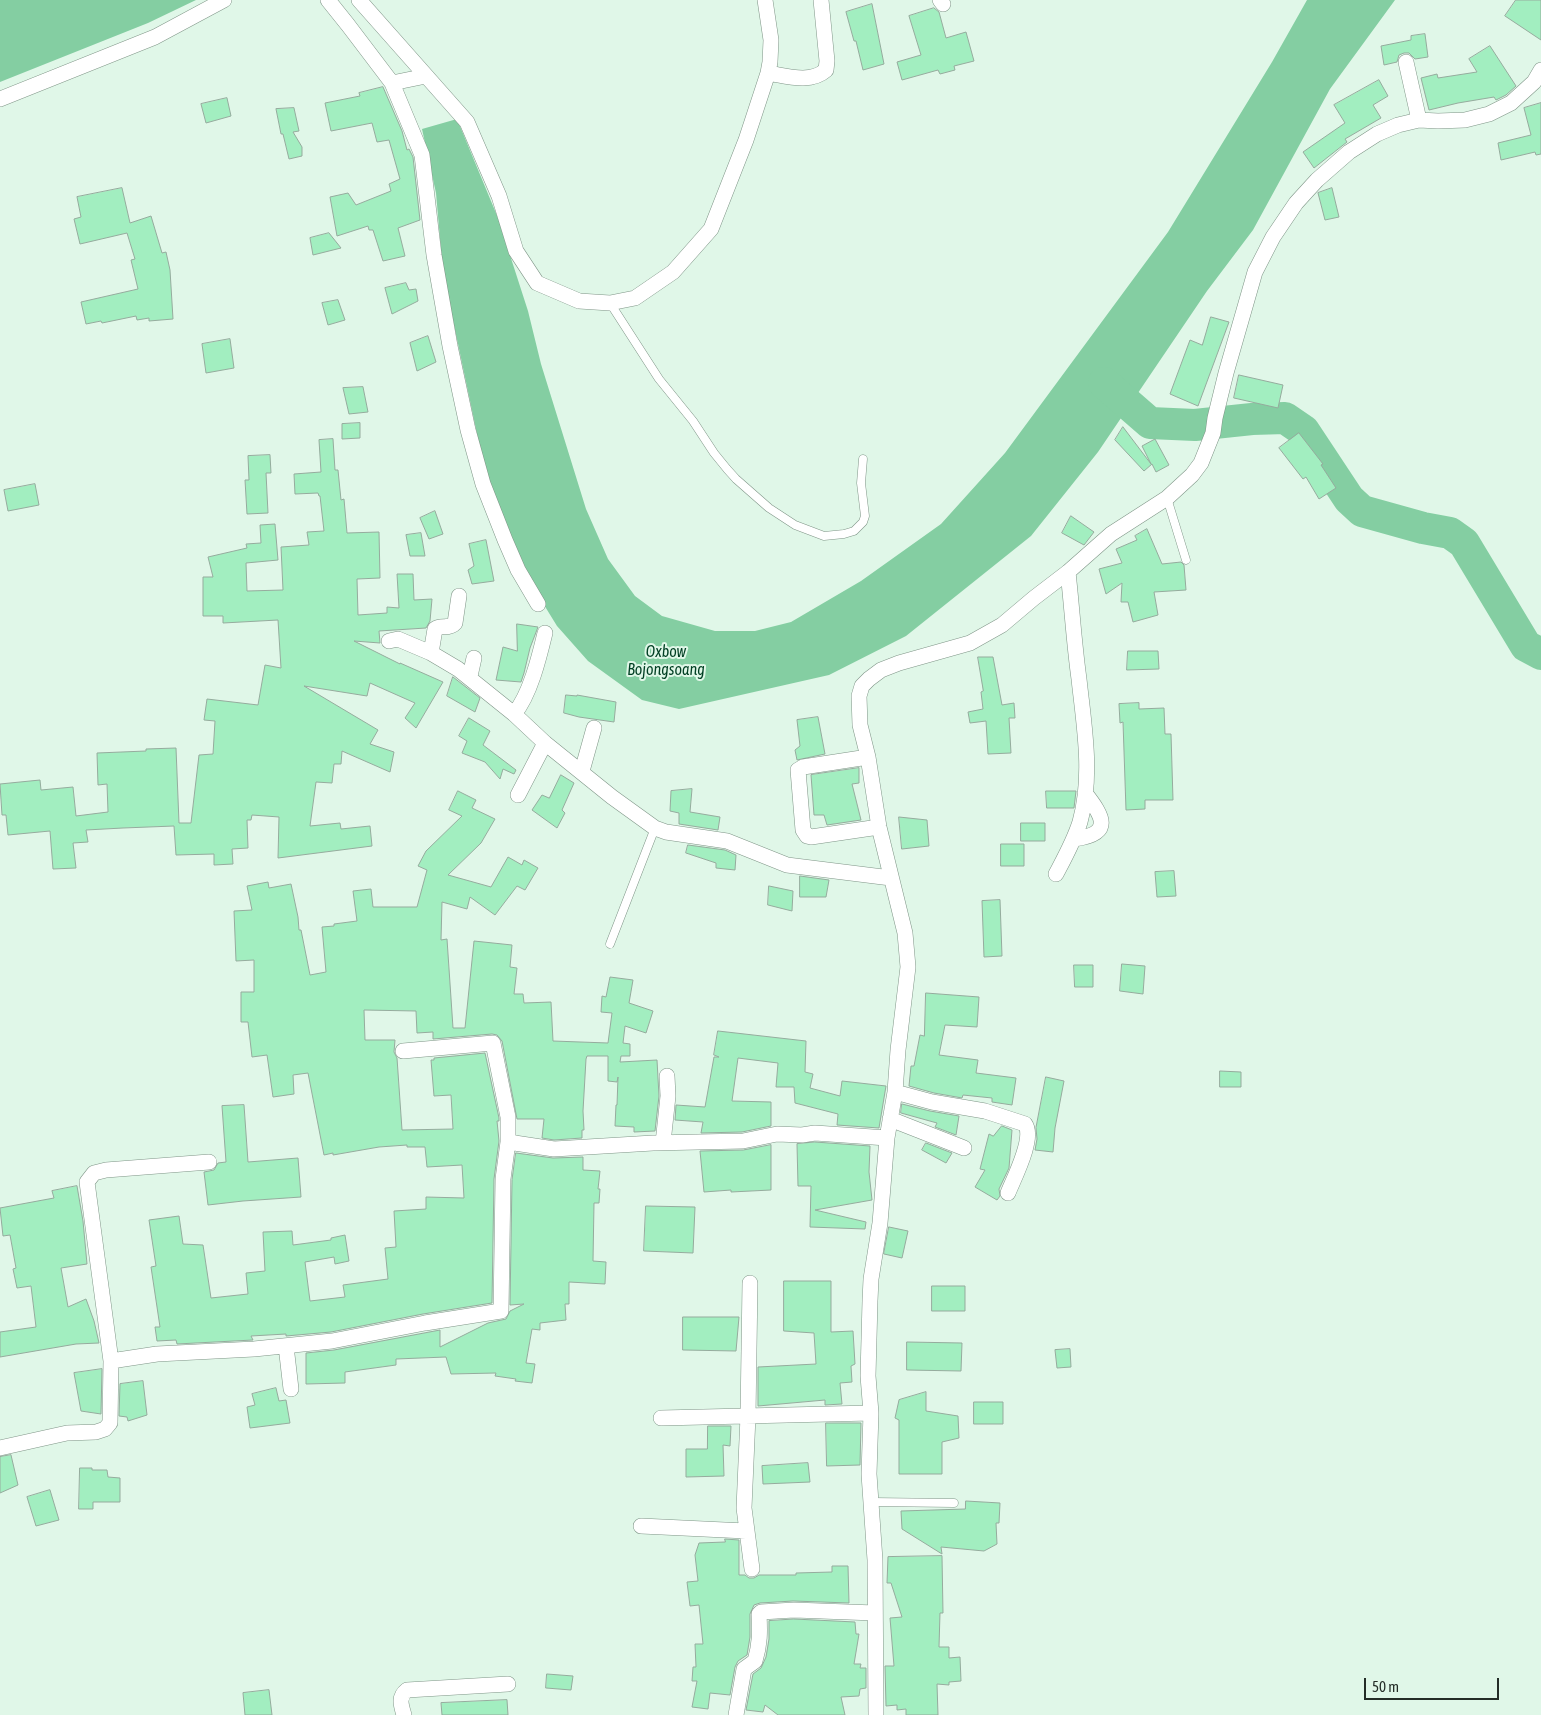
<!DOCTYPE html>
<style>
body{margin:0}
#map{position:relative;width:1541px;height:1715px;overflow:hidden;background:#e0f7e8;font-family:"Asap Condensed",sans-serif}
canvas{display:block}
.scale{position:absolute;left:1364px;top:1678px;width:135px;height:22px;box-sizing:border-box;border:2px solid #242d27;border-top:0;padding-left:6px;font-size:15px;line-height:18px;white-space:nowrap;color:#242d27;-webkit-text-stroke:4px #e0f7e8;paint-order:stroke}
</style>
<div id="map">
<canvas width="1541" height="1715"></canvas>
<div class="scale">50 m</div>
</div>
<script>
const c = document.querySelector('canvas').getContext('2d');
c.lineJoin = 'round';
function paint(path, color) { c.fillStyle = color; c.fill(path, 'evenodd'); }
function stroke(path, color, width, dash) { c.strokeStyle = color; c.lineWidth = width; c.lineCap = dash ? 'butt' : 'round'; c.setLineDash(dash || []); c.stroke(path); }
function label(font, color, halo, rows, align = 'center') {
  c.font = font + ' "Asap Condensed",sans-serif'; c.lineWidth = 4; c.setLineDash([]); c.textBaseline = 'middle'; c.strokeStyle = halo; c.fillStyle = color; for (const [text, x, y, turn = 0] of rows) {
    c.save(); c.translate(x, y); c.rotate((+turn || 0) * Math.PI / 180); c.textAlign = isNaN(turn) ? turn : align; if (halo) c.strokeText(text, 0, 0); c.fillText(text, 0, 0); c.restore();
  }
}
const water = new Path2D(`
 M0,0H196L148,23L0,82Z
 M1307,0H1395L1330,89L1253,230L1207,291L1098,452L1031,536L906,636L829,675L679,709L642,700L588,661L557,626L533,587L487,481L443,273L436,193L422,129L457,119L498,218L528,311L541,364L586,509L608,559L635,596L662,616L715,631H755L791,622L861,581L941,524L1005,453L1168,232L1272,62Z`);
const river = new Path2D(`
 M1104,383L1150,423L1195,425L1252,419L1285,418L1304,431L1349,499L1362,511L1423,528L1450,533L1464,543L1526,646L1541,654`);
const building = new Path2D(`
 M1516,0H1541V40L1505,16Z
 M872,4L884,64L863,70L856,41H854L846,12Z
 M934,8L939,12L946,38L966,32L974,61L954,66L955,70L940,74L938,70L902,80L897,62L921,55L909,16Z
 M1425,34L1428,57L1415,59L1409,53H1404L1399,55L1397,62L1384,65L1381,46L1411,40V36Z
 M1490,46L1516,86L1506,95L1496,100L1494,97L1458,103L1429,110L1421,78L1437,74L1438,78L1477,72L1469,59Z
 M1379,80L1388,96L1373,105L1381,118L1345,139L1347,142L1314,168L1303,152L1345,123L1334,105Z
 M383,87L402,131L407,150L409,149L413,157L420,220L398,228L405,256L383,261L373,230H369L368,226L337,236L330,197L348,193L356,205L391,191L389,184L400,179L389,140L377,142L372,123L331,131L325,103L360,96L359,93Z
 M227,98L231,116L206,123L201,104Z
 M1541,103V154L1536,155L1535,152L1501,160L1498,143L1531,135L1524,108Z
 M294,108L299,131L293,132L302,147V156L289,159L283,134H281L276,109Z
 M122,188L130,223L151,216L162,253L166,252L170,270L173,319L149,321V318L137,320L136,316L102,323L101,321L86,324L81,302L138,289L131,260L135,259L127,233L80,244L74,219L81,217L77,197Z
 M1332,188L1339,217L1325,220L1318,193Z
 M329,233L341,248L313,255L310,238Z
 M406,283L409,290L416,289L418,301L392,314L385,288Z
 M338,300L345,320L328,325L322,303Z
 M1211,317L1229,322L1198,406L1170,394L1190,340L1202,345Z
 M428,336L436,362L417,371L410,343Z
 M230,339L234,368L206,373L202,344Z
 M1239,375L1283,385L1278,408L1234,398Z
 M363,387L368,412L349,414L343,388Z
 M360,423V438L342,439V424Z
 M1123,427L1151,464L1142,446L1155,439L1169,465L1156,472L1152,464L1144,471L1115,440Z
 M1299,433L1323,464L1321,465L1336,488L1319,499L1306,477L1303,479L1279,448Z
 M333,439L335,470H338L341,500L344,499L347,533L379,532L380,578L357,579L358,615L387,613V607L399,608L397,574H413L414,600L432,599L430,621L426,628L379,631L380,643L354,641L400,664V663L443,682L416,728L405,718L415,703L370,683L367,696L304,686L378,730L370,744L394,752L390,772L342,751L341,764H334L332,783L316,782L310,826L340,823L341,829L370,826L372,846L278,858L279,817L252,815L251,820H247L248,848L232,849L233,864L214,865V854L176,855L174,826L123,828L86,830L88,842L73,843L76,868L53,869L50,831L8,835L6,815H2L0,784L40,780L41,790L73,787L76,816L108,812L107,784L98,785L97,753L146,751V749L176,748L179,823H191L199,755L213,754L215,721L204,720L207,699L258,705L265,665L281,668L278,620L223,623V616H203V577H213L208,557L247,548L246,544L261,543L260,525L275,524L278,560L246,563L247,591L283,590L281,547L309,545L307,532L324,531L320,496H319L318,493L295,494L294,474L321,472L319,440Z
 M270,455L271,473H266L268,513L247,514L245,480H249L248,456Z
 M35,484L39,505L8,511L4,490Z
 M435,511L443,534L429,539L420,518Z
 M1071,516L1094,532L1084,545L1062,533Z
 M1147,529L1162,564L1181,562L1184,565L1186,590L1154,592L1158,615L1133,622L1128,602H1121L1122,583L1106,594L1099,569L1122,563L1116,549L1137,540L1135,536Z
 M421,533L425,556H410L406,535Z
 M486,540L494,581L472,584L468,570L474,566L469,544Z
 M517,624L538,627L530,648L524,673L521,682L496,680L503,647L517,651Z
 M1128,651H1158L1159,669L1127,670Z
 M978,657H993L1002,705L1014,703L1015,718H1009L1011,753L988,754L986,721L970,723L968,712L983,709L981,692L983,691Z
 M453,677L480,698L475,712L447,696Z
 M566,695L577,696V695L616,702L614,722L579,717L564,713Z
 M1139,703V709L1164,708L1165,734H1171L1173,800H1145V809L1126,810L1123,722L1120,723L1119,704Z
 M818,717L825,754L797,760L795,750L800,746L797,720Z
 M469,718L490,731L483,745L516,770L514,774L503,769L500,779L485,762L462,753L467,741L459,736Z
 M859,768V783L852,784L861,820L827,825L824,815H814L811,775Z
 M561,775L574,783L562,810L565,813L557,828L532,810L542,795L549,798Z
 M692,789L690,812L720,817L718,830L679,824V813L670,811L671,791Z
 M458,791L476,800L472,808L495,819L481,843L448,875L491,887L508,857L522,865L524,860L538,868L525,890L517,886L495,915L470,897L467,909L442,902L441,940L447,939L453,1028H465L474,941L512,945L510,967L517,968L514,994H523L524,1003L551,1002L553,1041L608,1043L612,1013L601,1012L602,996L606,997L610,977L633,980L629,1003L653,1011L646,1033L625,1026L623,1043L630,1044V1056H621L620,1062L657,1060L659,1096L655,1131L634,1132V1127L615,1126L616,1105H617L618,1077L617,1082L608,1081V1056H587L586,1059L583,1111L584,1130H582V1138L554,1140L542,1138L544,1119H517L502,1041L497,1035L492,1034L433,1039V1032L417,1033L416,1011L364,1010L365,1040H395L394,1052L397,1058L402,1130L453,1129L451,1095L434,1096L431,1060H434V1058L485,1053L499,1118V1121H497L499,1141L494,1179L492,1303L423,1314L331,1332L286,1336V1334L251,1336L253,1340L177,1344L176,1340L157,1341L155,1327H160L151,1267L156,1266L149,1220L179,1216L183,1244L203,1245L211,1298L248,1294L246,1273L265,1271L263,1232L292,1231L293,1245L331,1240V1238L345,1235L349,1261L335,1264L334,1257L305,1262L310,1301L345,1297L343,1285L388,1279L385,1248L396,1247L394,1211L426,1209V1197L464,1198L462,1165L427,1167L425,1147H407V1145L379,1147L333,1155V1153L324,1155L308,1073L293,1075L294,1094L273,1097L267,1055L252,1057L248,1022H241V992H254V960L236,961L234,911L252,910L247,886L268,882L269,888L291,884L298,917L299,930H301L310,975L326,972L322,927L334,926V924L357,921L353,891L371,889L373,907H417L427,870L418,866L426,851L462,816L449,810Z
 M1046,791H1076L1074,808H1047Z
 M899,817L927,820L929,846L902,849Z
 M1021,823H1045V841H1021Z
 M1001,844H1024V866H1001Z
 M688,845L725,850L736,855L735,870L716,868V863L686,853Z
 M1174,871L1176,896L1157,897L1155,872Z
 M800,876L829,880L826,897H800Z
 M769,886L793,891L792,911L768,905Z
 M1000,900L1002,956L984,957L982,901Z
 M1122,964L1145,966L1143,994L1120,991Z
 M1074,965H1093V987H1075Z
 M926,993L979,997L977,1027L945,1025L939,1055L978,1060L976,1073L1016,1078L1012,1105L992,1102V1098L963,1095L962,1098L934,1093L909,1086L911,1066H914L920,1035L924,1036Z
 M718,1031L806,1041L805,1072L813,1074L810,1088L840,1096L842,1081L886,1086L879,1128L837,1125L838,1114L795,1103L794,1087H776L778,1063L738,1058L732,1101L771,1102V1126L742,1132L701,1133L703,1122L675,1120L676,1105L705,1107L714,1057H719L714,1055Z
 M1220,1071L1241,1072V1087H1220Z
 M1046,1077L1064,1081L1055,1128L1053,1152L1035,1150L1037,1139L1036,1128Z
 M902,1104L930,1111L959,1116L956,1135L935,1127L937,1123L901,1113Z
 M244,1105L248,1162L298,1158L301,1197L243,1201L208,1205L204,1172L214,1170L218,1163L226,1162L222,1106Z
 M1002,1126L1012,1130L1009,1168L999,1189L1000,1196L997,1200L975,1187L985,1170L980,1169L989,1134L993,1136Z
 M815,1142L870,1146L869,1172L872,1200L815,1210L866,1222L865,1229L810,1227L811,1186H798L797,1144Z
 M926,1143L952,1153L946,1163L922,1150Z
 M771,1145V1190L731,1192V1190L704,1192L700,1151L743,1150Z
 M516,1153L553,1158L583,1157V1170L600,1171L598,1189H600L599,1203H594L593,1261L606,1262L605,1284L569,1282V1304H565L566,1320L540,1323V1330L532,1329L526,1363L535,1364L532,1383L515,1381L516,1379L495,1376L496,1373L451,1374L446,1357L396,1359V1365L345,1372V1383L306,1384V1353L334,1350L440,1330V1347L488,1323L506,1319L510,1311L524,1304L510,1305L512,1180Z
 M77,1186L83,1221L87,1264L61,1268L68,1307L86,1299L94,1321L99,1343L76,1344L0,1357V1332L36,1327L31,1286L17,1288L13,1269L16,1268L10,1235L3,1236L0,1208L54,1198L52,1191Z
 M646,1206L695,1207L693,1253L644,1251Z
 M889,1227L908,1231L902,1258L884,1254Z
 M784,1281H831V1332L853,1331L855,1364L851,1366L852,1382L840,1383L842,1404L825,1405V1400L758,1406V1367L816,1364L814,1333L784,1331Z
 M932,1286H965V1311H932Z
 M683,1317H739L736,1351L683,1350Z
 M907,1342L962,1343L961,1371L907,1370Z
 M1070,1349L1071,1367L1057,1368L1055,1350Z
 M102,1369L101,1414L81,1411L74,1373Z
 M143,1381L147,1415L128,1421L127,1417L119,1416L120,1384Z
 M276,1388L279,1401L286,1400L290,1423L250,1428L247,1407L255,1405L252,1394Z
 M926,1392V1411L958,1416L959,1438L942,1442V1474H899V1420L895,1418L899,1400Z
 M974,1402H1003V1424H974Z
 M826,1423H861L860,1465L827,1466Z
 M708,1426H731L730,1446L723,1445L724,1476L686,1477V1449H707Z
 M11,1455L18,1485L0,1493V1457Z
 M808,1463L810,1482L763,1484L762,1466Z
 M80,1468H92V1470H107L108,1477L120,1478V1502H93V1509H79Z
 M50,1490L59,1520L36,1526L27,1497Z
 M966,1501L1000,1503L999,1523H996L997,1544L984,1551L941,1547L942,1554L902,1529L901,1511L965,1509Z
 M725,1539L739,1540V1575H745L749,1578H754L759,1575H796V1573L832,1572V1566H848L849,1603L793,1601L760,1603L754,1605L750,1614V1637L747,1655L738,1661L735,1667L730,1695L710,1693L708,1709L692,1707L697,1681H692L693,1667H696L695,1644H703L699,1605L690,1606L687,1582L698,1581L695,1555L699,1543L725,1542Z
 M942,1556L943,1613H940L939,1647H949V1658L960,1657L961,1681L949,1682V1685L937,1684L938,1715H906V1709L897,1710V1705L886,1706L885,1666H894L890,1618L902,1617L891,1583H887L888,1557Z
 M794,1619L855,1622L856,1634H859L854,1664H861L860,1668H866V1688L860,1689L859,1696L841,1697L845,1715H778L765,1705L763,1712L746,1710L753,1674L761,1668L766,1657L769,1639V1621Z
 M547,1674L573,1676L571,1690L546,1688Z
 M269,1690L272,1715H245L243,1693Z
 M507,1700L508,1715H442L441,1703Z`);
const service = new Path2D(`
 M610,303L659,379L693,421L714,453L727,469L736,479L769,508L795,525L824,536L844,534L854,531L863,522L865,516L861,483L863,459
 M1167,498L1186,560
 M610,944L655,828
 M872,1502L954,1503`);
const minor = new Path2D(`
 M328,0L348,25L392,83L422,155L434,255L450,346L468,430L483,484L505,540L518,570L538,604
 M359,0L467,122L499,196L516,251L537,283L579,301L610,303L635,298L673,272L711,229L746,140L768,73L770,62L771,40L765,0
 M940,0L943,4
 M1406,62L1419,120
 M768,73C787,76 810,84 826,70L827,61L821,0
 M392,83L426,76
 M0,99L155,37L224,0
 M389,641L398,639L431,653L458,669L514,714L545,743L612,797L655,828L666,832L727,841L787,865L891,878
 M431,653L435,629C441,624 449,630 455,623L459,596
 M470,676L474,658
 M514,714C530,695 539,658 545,633
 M868,757L803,767L798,770L803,830L807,836L811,837L879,827
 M582,771L594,728
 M518,795L545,743
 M1074,839C1114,834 1103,816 1085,793
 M1056,874C1065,857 1074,841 1080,822C1093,775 1084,726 1079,679C1074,643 1072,608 1068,572
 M895,1092L932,1102L985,1111L1025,1124C1035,1138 1014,1178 1008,1193
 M890,1119L964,1148
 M508,1142L554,1149L653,1143L743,1141L777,1134L802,1135L815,1133L887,1138
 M663,1143L668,1096L667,1076
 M750,1283L748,1416L744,1508L752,1569
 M286,1346L291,1389
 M111,1361L157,1354L254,1349L332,1341L425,1323L501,1311L503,1179L508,1142V1117L493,1043L403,1051
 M661,1418L871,1413
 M0,1448L67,1433L96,1432L105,1429L110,1423L111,1361L87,1182L94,1173L106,1170L209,1162
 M641,1526L746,1531
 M404,1715C401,1705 398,1697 407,1690L508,1684
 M736,1715L744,1669L755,1661C760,1644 760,1632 759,1614L761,1612L794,1610L875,1613
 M876,1715L875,1560L869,1474L871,1413L868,1376L870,1301L871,1279L880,1223L887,1138L895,1092L898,1050L908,967L905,933L879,827L868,757L860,725L859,696L862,686L869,679L881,670L899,663L970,643L1002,625L1034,598L1068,572L1111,534L1167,498L1192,475L1201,463L1213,433L1215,418L1226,373L1255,272L1273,237L1296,203L1317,180L1349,152L1377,134L1398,125L1419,120L1438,121L1465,120L1489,114L1511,103L1534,82L1541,70`);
const waterNames = [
 ["Oxbow",666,652],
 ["Bojongsoang",666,670]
];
paint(water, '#84cea2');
stroke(river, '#84cea2', 32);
paint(building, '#a2eec0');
stroke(building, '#95ab9d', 1);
stroke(service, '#7f9587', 9);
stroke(minor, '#7f9587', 16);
stroke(service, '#fff', 8);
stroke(minor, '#fff', 15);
label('italic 16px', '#003f23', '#e0f7e8', waterNames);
</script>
